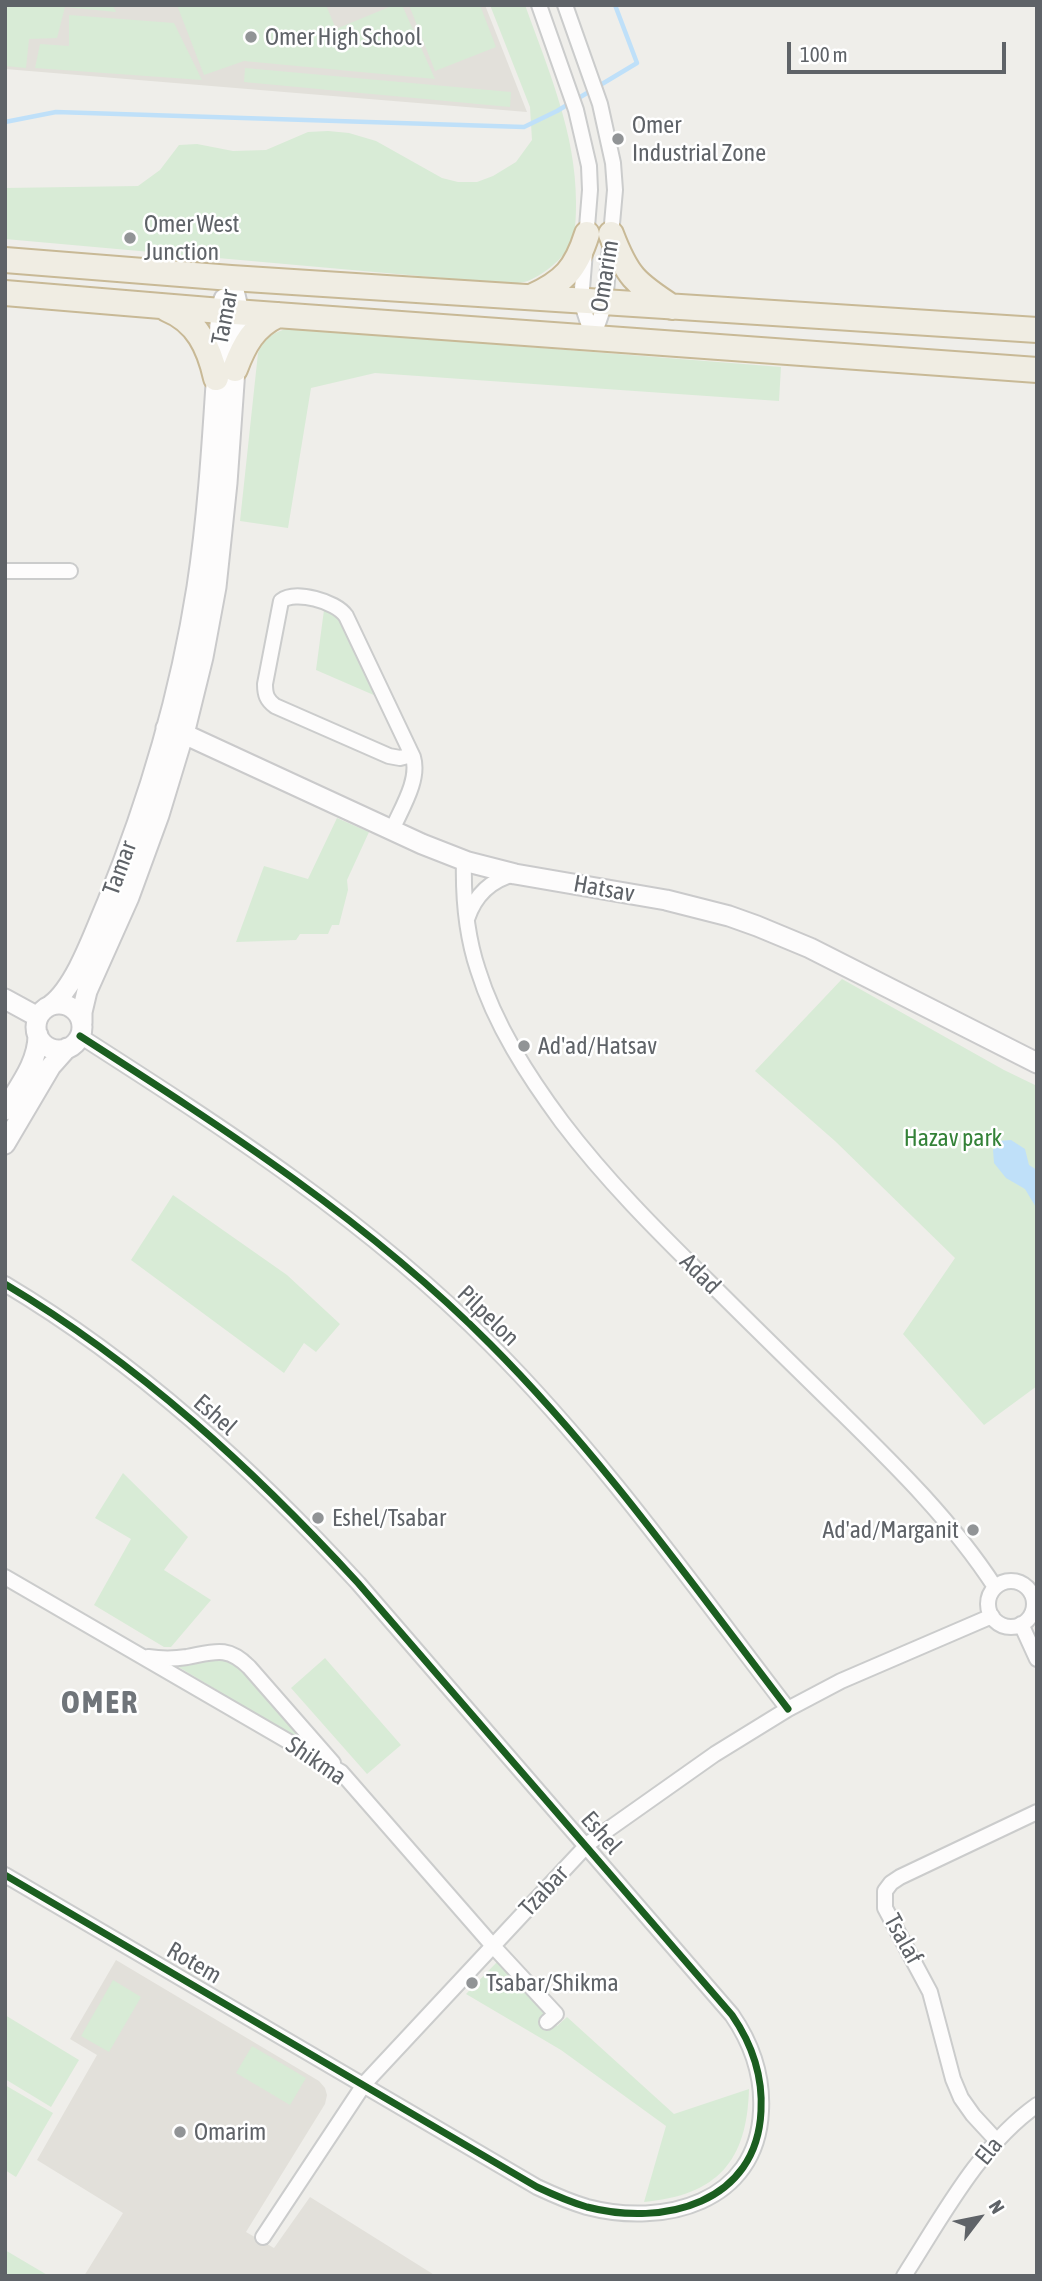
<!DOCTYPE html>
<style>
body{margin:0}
#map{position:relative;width:1042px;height:2281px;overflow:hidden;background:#efeeea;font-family:"Asap Condensed",sans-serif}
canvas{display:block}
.frame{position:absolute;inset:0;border:7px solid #5f6368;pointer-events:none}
.north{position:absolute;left:944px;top:2183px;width:70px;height:70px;-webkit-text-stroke:5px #fff;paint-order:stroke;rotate:58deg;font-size:19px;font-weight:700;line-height:28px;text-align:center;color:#5f6368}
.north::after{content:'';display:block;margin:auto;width:24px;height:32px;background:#5f6368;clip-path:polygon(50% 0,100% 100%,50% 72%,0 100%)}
.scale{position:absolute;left:787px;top:42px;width:219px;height:32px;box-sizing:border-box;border:4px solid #5f6368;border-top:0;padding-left:9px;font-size:21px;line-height:24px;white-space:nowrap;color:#5f6368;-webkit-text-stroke:5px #fff;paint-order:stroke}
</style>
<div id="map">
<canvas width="1042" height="2281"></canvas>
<div class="frame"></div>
<div class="north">N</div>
<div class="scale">100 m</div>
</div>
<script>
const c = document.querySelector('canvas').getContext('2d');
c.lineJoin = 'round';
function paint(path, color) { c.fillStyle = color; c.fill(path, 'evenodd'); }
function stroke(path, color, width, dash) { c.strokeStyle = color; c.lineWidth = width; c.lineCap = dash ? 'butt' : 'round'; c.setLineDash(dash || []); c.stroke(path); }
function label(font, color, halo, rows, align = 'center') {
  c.font = font + ' "Asap Condensed",sans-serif'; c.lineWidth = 5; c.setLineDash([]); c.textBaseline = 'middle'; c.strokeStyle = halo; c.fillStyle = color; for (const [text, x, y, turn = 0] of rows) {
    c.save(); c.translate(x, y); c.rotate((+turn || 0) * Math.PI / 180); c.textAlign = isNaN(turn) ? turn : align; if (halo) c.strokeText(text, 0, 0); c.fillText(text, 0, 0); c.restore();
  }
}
const education = new Path2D(`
 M5,5H485L527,112L5,69Z
 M116,1960L319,2081L325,2088L327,2095L325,2104L246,2232L274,2248L310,2197L436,2276H84L123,2213L37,2160L97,2055L70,2039Z`);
const green = new Path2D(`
 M5,5H113L116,12L65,7L57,38L29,39L26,68L5,66Z
 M177,5H326L336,29L394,5H402L435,79L244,61L204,75Z
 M409,5H480L496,47L435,71Z
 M490,5H525C548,69 576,133 576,202C576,216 576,233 570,245C563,259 544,274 530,280C524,283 516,283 509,284L5,239V188L138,186L160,170L179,145L197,144L233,151L266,150L308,132L328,131L349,133L376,141L442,178L458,182H477L493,176L516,162L532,140L530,107Z
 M69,15L174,23L202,80L35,68L40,44L69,46Z
 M245,68L511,92L510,107L244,82Z
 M291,328L781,367L779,401L375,373L311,388L288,528L240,521L258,353C265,337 275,331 291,328Z
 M324,610L337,616L376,696L316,670Z
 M337,818L369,832L347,880L348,890L339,925H332L328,934H300L296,940L236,942L264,866L308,879Z
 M842,979L1004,1070L1037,1086V1386L984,1425L903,1334L955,1258L835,1141L755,1071Z
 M173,1195L287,1275L340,1324L316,1352L304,1343L284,1373L131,1260Z
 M123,1473L188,1537L164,1570L211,1600L171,1647H164L94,1605L131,1539L95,1518Z
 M209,1658L225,1660L242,1668L312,1748L172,1663Z
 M325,1658L401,1745L367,1774L291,1688Z
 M497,1962L557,2026L567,2017L674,2114L749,2089C747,2161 718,2195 644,2202L666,2126L561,2050L466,1994Z
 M113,1980L141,1997L109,2052L81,2036Z
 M5,2015L79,2060L51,2107L5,2079Z
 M252,2046L306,2078L290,2105L236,2073Z
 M5,2085L53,2113L16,2177L5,2170Z
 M5,2250L49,2276H5Z`);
const water = new Path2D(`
 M1011,1140L1025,1149L1029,1165L1037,1170V1209L1025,1189L1006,1178L994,1163L993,1150L999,1141Z`);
const stream = new Path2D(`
 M5,122L56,112L524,127L557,111L637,63L615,5`);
const street = new Path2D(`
 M539,5L576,110L589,166L590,190L581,301L593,338
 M565,5L600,104L613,163L615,190L605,303L593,338
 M5,571H70
 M392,830C401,809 420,780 413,757L346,616C336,601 295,590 281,601L265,684C265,695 267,700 275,706L389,756L400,758L412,755
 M464,860C463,897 466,934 478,970C495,1025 528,1076 562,1122C606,1180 657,1231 709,1282C753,1326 797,1369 841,1412C897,1467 952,1521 995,1587
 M467,919C475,895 490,880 515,874
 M80,1036C225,1129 368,1221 490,1344C601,1455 692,1584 788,1709
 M5,1284C139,1364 253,1469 358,1583L732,2015C752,2044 763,2075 761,2111C757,2203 664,2227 587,2207C570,2202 554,2195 537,2187L5,1875
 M5,1577L341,1772L493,1946L556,2014L547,2022
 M988 1604a23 23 0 1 1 46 0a23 23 0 1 1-46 0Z
 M1021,1624L1037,1659
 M148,1657C161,1659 174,1659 187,1657C214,1652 227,1645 249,1667L333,1763
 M997,2141L973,2115L961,2098L953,2079L930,1992L885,1908V1891L891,1883L900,1877L1037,1812
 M263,2237L365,2083L589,1843L715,1754L788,1709L841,1681L992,1616
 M904,2276C942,2217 979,2146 1037,2105`);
const secondary = new Path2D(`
 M166,728L184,734L422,844L468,862L515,874L666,900L729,916L757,926L810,948L1037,1063
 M5,999L38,1017
 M36 1027a23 23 0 1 1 46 0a23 23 0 1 1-46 0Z
 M51,1005C76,986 94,933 107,903C148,803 180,695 197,587C211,496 214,403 221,311L224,299
 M82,1023V1012L87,991L129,897L159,815L186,726L203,657L216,587L227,483L239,312L231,278
 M5,1110C19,1086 38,1063 38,1035
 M5,1144L51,1066L67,1048`);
const highway = new Path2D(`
 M611,234C627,276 635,283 672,307
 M5,260L231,278L1037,330
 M5,293L221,311L1037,370
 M531,297C564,282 576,269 587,234
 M167,309C197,321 209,347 216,378
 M235,369C244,345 254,326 278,315`);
const cycleway = new Path2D(`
 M80,1036C225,1129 368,1221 490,1344C601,1455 692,1584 788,1709
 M5,1284C139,1364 253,1469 358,1583L732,2015C752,2044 763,2075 761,2111C757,2203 664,2227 587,2207C570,2202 554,2195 537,2187L5,1875`);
const markers = [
 [251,37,7,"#919496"],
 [618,139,7,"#919496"],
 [130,238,7,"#919496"],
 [524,1046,7,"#919496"],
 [318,1518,7,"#919496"],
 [973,1530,7,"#919496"],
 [472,1983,7,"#919496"],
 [180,2132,7,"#919496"]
];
const poiNames = [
 ["Omer High School",265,37],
 ["Omer",632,125],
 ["Industrial Zone",632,153],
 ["Omer West",144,224],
 ["Junction",144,252],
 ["Ad'ad/Hatsav",538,1046],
 ["Eshel/Tsabar",332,1518],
 ["Ad'ad/Marganit",959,1530,"right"],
 ["Tsabar/Shikma",486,1983],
 ["Omarim",194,2132]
];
const streetNames = [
 ["Omarim",605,276,-81],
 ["Tamar",225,317,-79],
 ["Tamar",120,868,-70],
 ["Hatsav",604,889,10],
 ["Adad",700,1274,45],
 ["Pilpelon",488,1316,44],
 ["Eshel",215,1415,41],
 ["Shikma",316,1761,34],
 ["Eshel",601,1833,49],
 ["Tzabar",544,1891,-47],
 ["Tsalaf",903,1939,61],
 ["Rotem",194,1963,30],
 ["Ela",989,2151,-51]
];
const parkNames = [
 ["Hazav park",953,1138]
];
const districtNames = [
 ["OMER",100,1703]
];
paint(education, '#e2e0da');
paint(green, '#d8ebd6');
paint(water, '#bfe0f9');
stroke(stream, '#bfe0f9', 4.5);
stroke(street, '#cbcccc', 18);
stroke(secondary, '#cacacb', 23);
stroke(highway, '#c8b996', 28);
stroke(street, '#fdfcfc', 14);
stroke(secondary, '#fdfcfc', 19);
stroke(highway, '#f0ede3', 24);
stroke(cycleway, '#1b5e20', 7);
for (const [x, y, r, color] of markers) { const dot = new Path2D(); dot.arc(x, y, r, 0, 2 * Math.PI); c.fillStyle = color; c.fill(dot); stroke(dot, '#fff', 2.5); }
label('24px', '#5f6368', '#fff', poiNames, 'left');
label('24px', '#5f6368', '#fff', streetNames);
label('24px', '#348238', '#fff', parkNames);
c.letterSpacing = '2px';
label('bold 32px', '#70757a', '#fff', districtNames);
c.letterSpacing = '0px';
</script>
